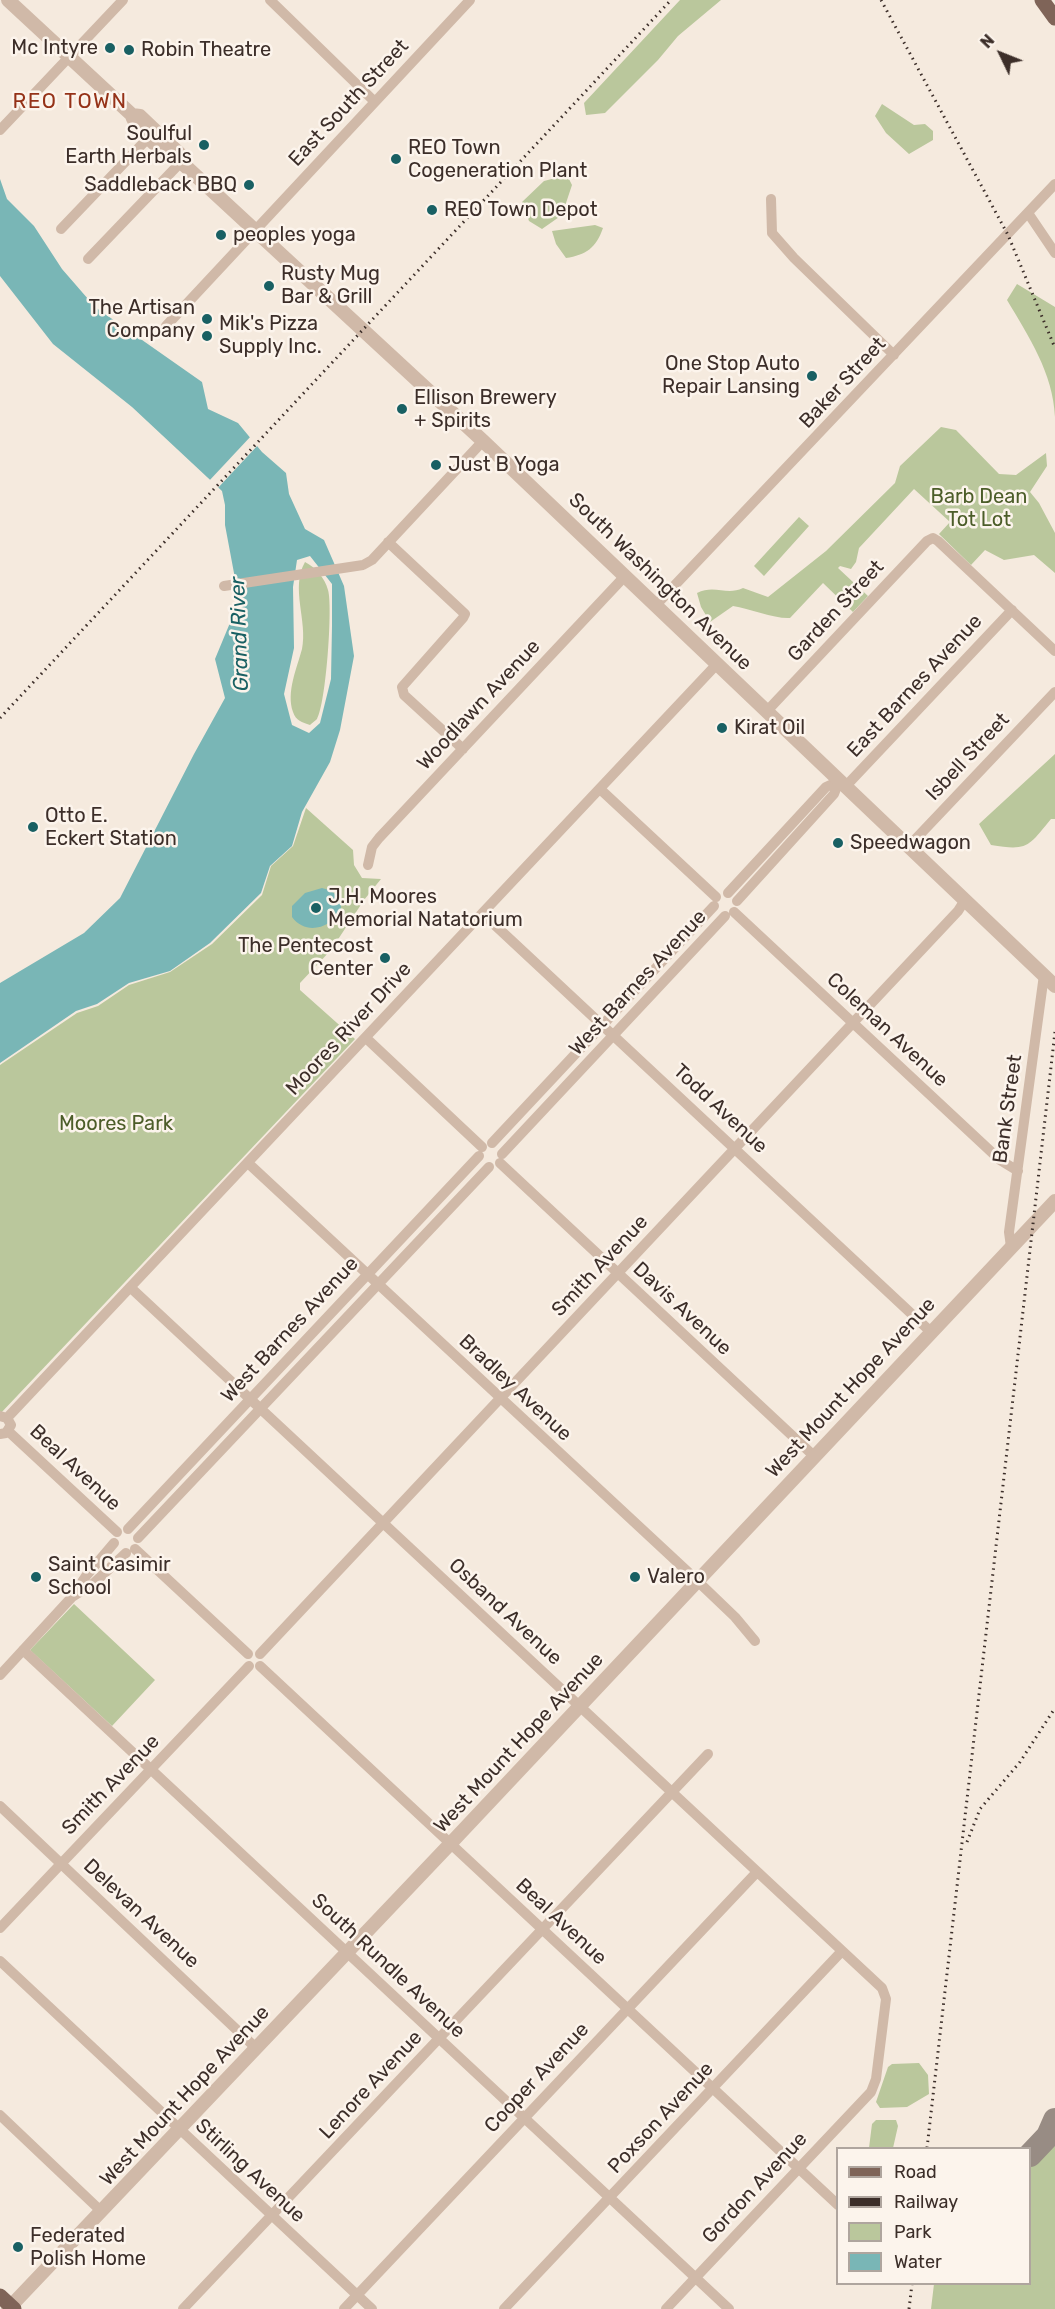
<!DOCTYPE html>
<style>
body{margin:0}
#map{position:relative;width:1055px;height:2309px;overflow:hidden;background:#f5eade;font-family:Rubik,sans-serif}
canvas{display:block}
.legend{position:absolute;left:836px;top:2147px;width:195px;height:138px;box-sizing:border-box;background:#fcf4ec;border:2px solid #afa59e;margin:0;padding:8px 10px;list-style:none;font-size:18px;color:#3c2e29}
.legend li{display:flex;align-items:center;gap:12px;height:30px}
.legend b{width:30px;border:2px solid #afa59e}
.north{position:absolute;left:971px;top:24px;width:60px;height:60px;-webkit-text-stroke:4px #fcf4ec;paint-order:stroke;rotate:313deg;font-size:16px;font-weight:700;line-height:24px;text-align:center;color:#3c2e29}
.north::after{content:'';display:block;margin:auto;width:21px;height:27px;background:#3c2e29;clip-path:polygon(50% 0,100% 100%,50% 72%,0 100%)}
</style>
<div id="map">
<canvas width="1055" height="2309"></canvas>
<ul class="legend">
<li><b style="height:8px;background:#7f6458"></b>Road</li>
<li><b style="height:8px;background:#3c2e29"></b>Railway</li>
<li><b style="height:16px;background:#bac79c"></b>Park</li>
<li><b style="height:16px;background:#79b6b6"></b>Water</li>
</ul>
<div class="north">N</div>
</div>
<script>
const c = document.querySelector('canvas').getContext('2d');
c.lineJoin = 'round';
function paint(path, color) { c.fillStyle = color; c.fill(path, 'evenodd'); }
function stroke(path, color, width, dash) { c.strokeStyle = color; c.lineWidth = width; c.lineCap = dash ? 'butt' : 'round'; c.setLineDash(dash || []); c.stroke(path); }
function label(font, color, halo, rows, align = 'center') {
  c.font = font + ' Rubik,sans-serif'; c.lineWidth = 5; c.setLineDash([]); c.textBaseline = 'middle'; c.strokeStyle = halo; c.fillStyle = color; for (const [text, x, y, turn = 0] of rows) {
    c.save(); c.translate(x, y); c.rotate((+turn || 0) * Math.PI / 180); c.textAlign = isNaN(turn) ? turn : align; if (halo) c.strokeText(text, 0, 0); c.fillText(text, 0, 0); c.restore();
  }
}
const green = new Path2D(`
 M680,0H721L678,36L658,60L605,113L586,115L584,103Z
 M882,104L914,125L925,124L933,131V140L909,154L886,133L875,116Z
 M567,175L572,185L562,215L542,229L529,221L522,202L544,181Z
 M595,225L603,228C596,248 586,255 566,258L556,244L552,231Z
 M1017,284L1055,307V417C1053,373 1029,337 1007,300Z
 M941,427L956,430L999,474L1016,475L1046,453L1047,466L1030,492L1039,503L1055,533V573L1034,555L1004,560L985,550L971,565L939,534L950,522L914,489L859,548L856,562L851,569L840,566L838,568L868,596L853,612L823,583L790,618C775,619 750,609 733,606L710,622L701,607L697,593C715,584 726,596 743,588L768,597L826,551L895,483L900,466Z
 M799,517L809,526L764,576L754,566Z
 M305,562C315,567 325,578 328,590C333,606 326,704 317,719C315,721 312,723 310,725C302,722 296,721 293,712C286,692 297,668 302,649C308,621 290,588 305,562Z
 M1055,754V819H1051C1028,847 1028,851 991,845L979,824Z
 M306,808L353,850L354,865L362,878L381,879L364,900L331,950L300,983V990L355,1039L0,1414V1065L77,1013L98,1006L129,985L170,972L212,944L262,895L271,866L293,846Z
 M74,1604L155,1680L112,1726L30,1650Z
 M919,2063L928,2075L929,2094L907,2107L880,2108L876,2102L888,2067L892,2064Z
 M876,2120H896L898,2126L893,2148H869L872,2124Z
 M1055,2137V2309H931L934,2284H1030V2165Z`);
const water = new Path2D(`
 M0,179L7,199L34,226L62,269L95,307L202,382L208,409L238,423L262,452L286,473L289,494L305,529L324,540L344,586L354,656L340,730L330,762L302,812L292,846L270,866L261,893L210,943L170,971L129,983L97,1004L76,1011L0,1063V983L84,933L120,898L194,754L225,698L215,659L237,606V589L225,525V505L222,491L132,407L53,344L0,276ZM310,556L332,584V626L331,679L320,723L309,733L292,725L284,694L294,648L293,587L297,560Z
 M322,888C334,891 342,897 341,910C331,928 306,936 292,917V906L305,893Z`);
const pier = new Path2D(`
 M252,435L259,444L216,490L208,482Z`);
const taxiway = new Path2D(`
 M1030,2155L1048,2136L1055,2120`);
const minor = new Path2D(`
 M270,0L375,102
 M0,130L123,0
 M771,199L772,233L794,258L894,355
 M1028,213L1055,253
 M61,229L149,137
 M88,259L181,162
 M166,326L470,0
 M388,542L465,614L463,618L402,687L404,695L463,749
 M224,586L363,565L372,560L483,441
 M656,605L1055,184
 M767,711L927,541L933,538L938,541L1055,651
 M845,787L1012,610
 M600,789L716,897
 M908,847L1055,692
 M368,865L372,847L379,838L625,576
 M728,893L826,787L839,781
 M737,901L834,794L839,781
 M734,912L1000,1160L1018,1171
 M483,914L931,1332
 M366,1038L482,1147
 M492,1143L714,906
 M502,1154L725,916
 M248,1163L688,1572L735,1617L755,1641
 M500,1163L814,1456
 M1011,1247L1009,1232L1044,975
 M131,1288L882,1988L886,1999L876,2079L871,2092L666,2309
 M0,1416L7,1418L11,1425L6,1433L0,1434
 M7,1418L717,664
 M8,1431L117,1532
 M128,1529L479,1156
 M138,1538L489,1167
 M114,1543L86,1576L72,1597L94,1583L126,1553
 M135,1549L248,1654
 M23,1650L729,2309
 M260,1654L958,911L965,900
 M260,1666L838,2205
 M0,1675L72,1597
 M0,1806L256,2048
 M0,1928L249,1666
 M0,1961L372,2309
 M0,2115L102,2212
 M183,2309L708,1754
 M344,2309L757,1872
 M504,2309L842,1951`);
const tertiary = new Path2D(`
 M8,0L132,115L140,116L180,154L181,162C171,162 132,125 132,115
 M181,162L483,441L1055,986
 M8,2309L451,1843L1055,1201`);
const primary = new Path2D(`
 M1042,0L1055,18
 M0,2296L14,2309`);
const rail = new Path2D(`
 M881,0L1008,235L1055,348
 M0,718L671,0
 M967,1842L980,1809L1020,1762L1055,1708
 M927,2148L1055,1032
 M909,2309L912,2284`);
const markers = [
 [110,48,6,"#196063"],
 [129,50,6,"#196063"],
 [204,145,6,"#196063"],
 [396,159,6,"#196063"],
 [249,185,6,"#196063"],
 [432,210,6,"#196063"],
 [221,235,6,"#196063"],
 [269,286,6,"#196063"],
 [207,319,6,"#196063"],
 [207,336,6,"#196063"],
 [812,376,6,"#196063"],
 [402,409,6,"#196063"],
 [436,465,6,"#196063"],
 [722,728,6,"#196063"],
 [33,827,6,"#196063"],
 [838,843,6,"#196063"],
 [316,908,6,"#196063"],
 [385,958,6,"#196063"],
 [36,1577,6,"#196063"],
 [635,1577,6,"#196063"],
 [18,2247,6,"#196063"]
];
const poiNames = [
 ["Mc Intyre",98,48,"right"],
 ["Robin Theatre",141,50],
 ["Soulful",192,134,"right"],
 ["Earth Herbals",192,157,"right"],
 ["REO Town",408,148],
 ["Cogeneration Plant",408,171],
 ["Saddleback BBQ",237,185,"right"],
 ["REO Town Depot",444,210],
 ["peoples yoga",233,235],
 ["Rusty Mug",281,274],
 ["Bar & Grill",281,297],
 ["The Artisan",195,308,"right"],
 ["Company",195,331,"right"],
 ["Mik's Pizza",219,324],
 ["Supply Inc.",219,347],
 ["One Stop Auto",800,364,"right"],
 ["Repair Lansing",800,387,"right"],
 ["Ellison Brewery",414,398],
 ["+ Spirits",414,421],
 ["Just B Yoga",448,465],
 ["Kirat Oil",734,728],
 ["Otto E.",45,816],
 ["Eckert Station",45,839],
 ["Speedwagon",850,843],
 ["J.H. Moores",328,897],
 ["Memorial Natatorium",328,920],
 ["The Pentecost",373,946,"right"],
 ["Center",373,969,"right"],
 ["Saint Casimir",48,1565],
 ["School",48,1588],
 ["Valero",647,1577],
 ["Federated",30,2236],
 ["Polish Home",30,2259]
];
const streetNames = [
 ["East South Street",349,103,-47],
 ["Baker Street",843,383,-47],
 ["South Washington Avenue",660,582,44],
 ["Garden Street",836,611,-47],
 ["East Barnes Avenue",915,686,-47],
 ["Woodlawn Avenue",479,705,-47],
 ["Isbell Street",968,757,-47],
 ["West Barnes Avenue",638,983,-47],
 ["Moores River Drive",349,1029,-47],
 ["Coleman Avenue",887,1030,43],
 ["Todd Avenue",720,1109,43],
 ["Bank Street",1008,1109,-82],
 ["Smith Avenue",600,1266,-47],
 ["Davis Avenue",682,1309,43],
 ["West Barnes Avenue",290,1330,-47],
 ["Bradley Avenue",515,1388,43],
 ["West Mount Hope Avenue",851,1388,-47],
 ["Beal Avenue",75,1468,43],
 ["Osband Avenue",505,1612,43],
 ["West Mount Hope Avenue",519,1743,-47],
 ["Smith Avenue",111,1785,-46],
 ["Delevan Avenue",141,1914,43],
 ["Beal Avenue",561,1922,43],
 ["South Rundle Avenue",388,1966,43],
 ["Cooper Avenue",537,2078,-47],
 ["Lenore Avenue",371,2085,-47],
 ["West Mount Hope Avenue",185,2096,-47],
 ["Poxson Avenue",661,2118,-47],
 ["Stirling Avenue",250,2171,43],
 ["Gordon Avenue",755,2188,-47]
];
const parkNames = [
 ["Barb Dean",979,497],
 ["Tot Lot",979,520],
 ["Moores Park",116,1124]
];
const neighbourhoodNames = [
 ["REO TOWN",70,102]
];
const waterNames = [
 ["Grand River",240,634,-92]
];
paint(green, '#bac79c');
paint(water, '#79b6b6');
paint(pier, '#f5eade');
stroke(taxiway, '#988c84', 24);
stroke(minor, '#d0b9a8', 10);
stroke(tertiary, '#d0b9a8', 14);
stroke(primary, '#7f6458', 15);
stroke(rail, '#3c2e29', 3, [1.5, 4.5]);
for (const [x, y, r, color] of markers) { const dot = new Path2D(); dot.arc(x, y, r, 0, 2 * Math.PI); c.fillStyle = color; c.fill(dot); stroke(dot, '#fcf4ec', 2); }
label('20px', '#3c2e29', '#fcf4ec', poiNames, 'left');
label('20px', '#3c2e29', '#fcf4ec', streetNames);
label('20px', '#4c5d29', '#fcf4ec', parkNames);
c.letterSpacing = '1.5px';
label('21px', '#953218', '#fcf4ec', neighbourhoodNames);
c.letterSpacing = '0px';
label('italic 21px', '#196063', '#fcf4ec', waterNames);
</script>
